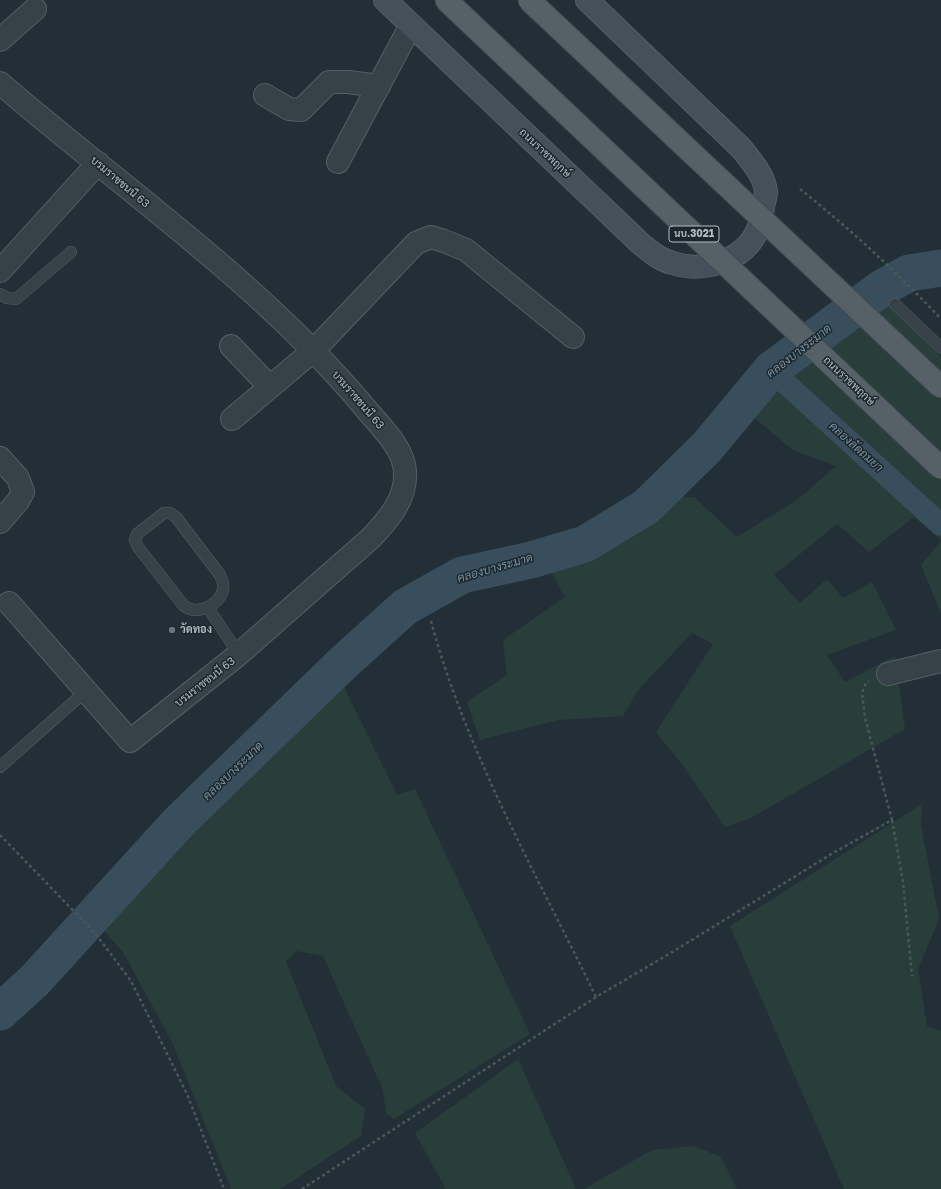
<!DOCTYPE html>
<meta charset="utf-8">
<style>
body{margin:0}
canvas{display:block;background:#232f37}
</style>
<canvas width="941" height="1189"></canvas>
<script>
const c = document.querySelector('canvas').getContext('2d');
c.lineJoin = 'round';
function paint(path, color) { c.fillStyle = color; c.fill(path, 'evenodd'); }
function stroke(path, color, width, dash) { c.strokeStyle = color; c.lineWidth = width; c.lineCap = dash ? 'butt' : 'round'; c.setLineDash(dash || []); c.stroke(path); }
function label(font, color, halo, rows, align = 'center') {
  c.font = font + ' "Golos Text",Sarabun,sans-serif'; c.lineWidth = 3; c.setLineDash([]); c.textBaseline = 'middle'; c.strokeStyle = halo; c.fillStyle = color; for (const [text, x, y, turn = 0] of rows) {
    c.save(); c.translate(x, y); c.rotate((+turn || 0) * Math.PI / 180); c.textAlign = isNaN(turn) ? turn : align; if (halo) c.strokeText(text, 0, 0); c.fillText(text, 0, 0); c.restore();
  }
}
const green = new Path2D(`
 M881,297L941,357V540L914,517L869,552L837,524L774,575L800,603L827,579L843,598L872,582L896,630L827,655L845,682L895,656L905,729L751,818L725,827L684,767L656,732L713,644L692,633L638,690L623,716L558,720L480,740L467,702L507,675L503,640L565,597L551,571L645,517L669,497H694L737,537L797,500L836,466L793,450L751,415L771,386L807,355Z
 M941,541V613L921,565Z
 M344,687L397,795L415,789L530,1034L394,1119L386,1113L383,1090L323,956L296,951L286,962L336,1086L365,1109L361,1136L280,1189H231L172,1042L123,952L87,912L307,689L321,704Z
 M922,804L921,825L939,919L918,969L927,1026L941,1031V1189H844L730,926Z
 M518,1059L576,1189H446L415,1133Z
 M694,1146L721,1157L737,1189H584L652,1150Z`);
const canal = new Path2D(`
 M771,370L941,525`);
const river = new Path2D(`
 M0,1012L35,980L179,822L343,663L405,607L462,575L531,560L585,544L646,507L707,447L771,370L882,288L909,273L941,268`);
const path = new Path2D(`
 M800,189C850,229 897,272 941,319
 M431,621C466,752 537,875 596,997
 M892,820L903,882L912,976
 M0,835L95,933L131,981L187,1094L224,1189
 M302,1189L596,997L674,951L833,853L892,820L865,718L862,693L866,683L869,681`);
const lane = new Path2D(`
 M0,294L7,298L16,299L71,252
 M895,304L941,348
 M164,513H170L176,517L220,575C221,578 223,581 223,584C226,601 199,618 184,606L138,547L135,540L137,534Z
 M208,608L239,654
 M0,767L86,691`);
const street = new Path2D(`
 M0,40L35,9
 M0,83C123,189 261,283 366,409C381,427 403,447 405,471C407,499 388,520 371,538L239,654L130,741L9,603
 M265,95L289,109L301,110L329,82H348L379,86
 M338,162L411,25
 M0,271L98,163
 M231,346L270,387
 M232,419L314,350L416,243L431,237L444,241L466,250L573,337
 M0,458L18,478L23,492L18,501L0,522
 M888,674L941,661`);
const secondary = new Path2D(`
 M385,0L641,244C651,252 660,260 673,263C702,273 744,261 757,231C761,224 762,214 763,207C764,202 766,197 766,192C765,176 751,161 742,149L587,0`);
const primaryBridge = new Path2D(`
 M446,0L941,468
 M529,0L941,387`);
const markers = [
 [172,630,4,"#6b7280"]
];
const shields = [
 [694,234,50]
];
const shieldNames = [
 ["นบ.3021",694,234]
];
const streetNames = [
 ["ถนนราชพฤกษ์",545,153,43],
 ["บรมราชชนนี 63",120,182,40],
 ["ถนนราชพฤกษ์",849,381,43],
 ["บรมราชชนนี 63",358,400,49],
 ["บรมราชชนนี 63",205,682,-38]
];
const poiNames = [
 ["วัดทอง",180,630]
];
const waterNames = [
 ["คลองบางระมาด",799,351,-38],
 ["คลองลัดถมยา",856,447,42],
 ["คลองบางระมาด",495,568,-16],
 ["คลองบางระมาด",233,771,-44]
];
paint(green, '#293d3a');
stroke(canal, '#394e5c', 22);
stroke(river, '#394e5c', 37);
stroke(lane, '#555f65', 12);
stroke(street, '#555f65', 24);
stroke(secondary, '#555f65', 24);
stroke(path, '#475958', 2.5, [3, 3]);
stroke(lane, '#374148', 11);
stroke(street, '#374148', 22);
stroke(secondary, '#45515a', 22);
stroke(primaryBridge, '#404a51', 24, []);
stroke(primaryBridge, '#556067', 22);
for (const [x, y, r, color] of markers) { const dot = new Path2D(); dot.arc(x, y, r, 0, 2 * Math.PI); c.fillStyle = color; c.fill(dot); stroke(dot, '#1c262c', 1.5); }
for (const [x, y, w] of shields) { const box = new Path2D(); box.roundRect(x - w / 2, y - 8, w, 16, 3); c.fillStyle = '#1c262c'; c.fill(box); stroke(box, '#b2bcc4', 1); }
label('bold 10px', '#b2bcc4', null, shieldNames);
label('11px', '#b2bcc4', '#1c262c', streetNames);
label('bold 11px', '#b2bcc4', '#1c262c', poiNames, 'left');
label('italic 12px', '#7592a4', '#1c262c', waterNames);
</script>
